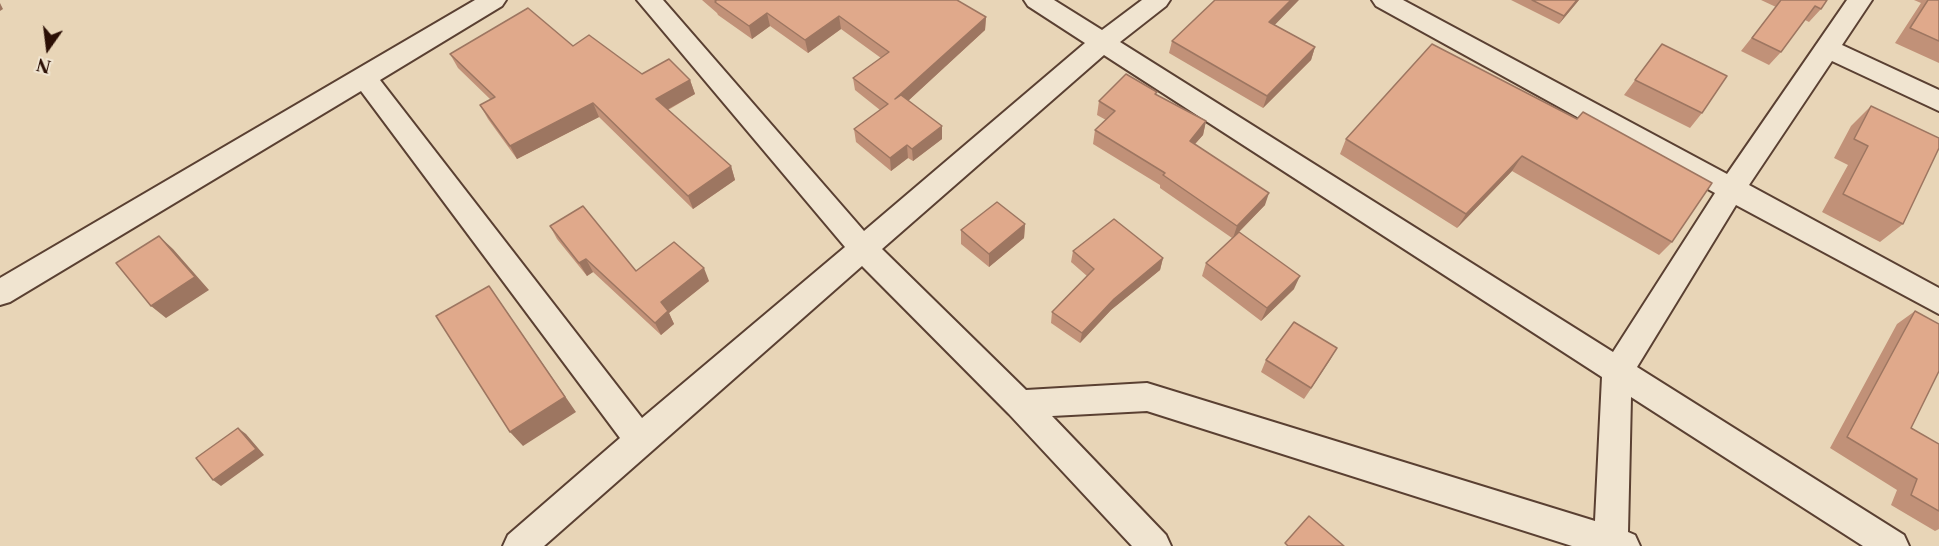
<!DOCTYPE html>
<style>
body{margin:0}
#map{position:relative;width:1939px;height:546px;overflow:hidden;background:#e8d5b7;font-family:"Libre Caslon Text",serif}
canvas{display:block}
.north{position:absolute;left:18px;top:18px;width:60px;height:60px;-webkit-text-stroke:4px #f0e4d0;paint-order:stroke;rotate:194deg;font-size:16px;font-weight:700;line-height:24px;text-align:center;color:#2b0f05}
.north::after{content:'';display:block;margin:auto;width:21px;height:27px;background:#2b0f05;clip-path:polygon(50% 0,100% 100%,50% 72%,0 100%)}
</style>
<div id="map">
<canvas width="1939" height="546"></canvas>
<div class="north">N</div>
</div>
<script>
const c = document.querySelector('canvas').getContext('2d');
c.lineJoin = 'round';
function stroke(path, color, width, dash) { c.strokeStyle = color; c.lineWidth = width; c.lineCap = dash ? 'butt' : 'round'; c.setLineDash(dash || []); c.stroke(path); }
function paint(path, color) { c.fillStyle = color; c.fill(path, 'evenodd'); }
const minor = new Path2D(`
 M475,0H506L502,6L380,80L642,418L845,247L637,0H663L864,231L1085,43L1028,6L1024,0H1054L1102,30L1142,0H1170L1166,6L1120,42L1613,352L1715,193L1376,6L1372,0H1403L1727,174L1847,0H1872L1842,45L1939,90V111L1832,61L1749,185L1939,288V314L1736,205L1637,367L1904,535L1909,546H1863L1631,397L1628,532L1635,535L1640,546H1572L1147,411L1052,416L1166,535L1171,546H1132L1009,414L862,266L544,546H503L508,535L620,438L361,91L10,302L0,305V278ZM1104,55L1602,377L1595,521L1147,383L1026,390L882,249Z`);
const wall = new Path2D(`
 M702,0H957L986,17L985,30L908,101L942,139L913,161L908,158L891,171L856,142L854,129L880,110L855,90L853,78L881,58L841,29L808,53L770,26L752,39L718,15L717,13Z
 M1511,0H1579L1559,24Z
 M1761,0H1827L1821,9L1809,22L1805,20L1781,52L1769,65L1741,51L1776,7Z
 M1914,0H1939V63L1895,43L1921,3Z
 M1275,25L1315,47L1311,60L1263,108L1169,53L1172,41Z
 M1432,44L1672,242L1659,255L1512,171L1457,228L1340,154L1346,139Z
 M1662,44L1702,113L1690,128L1624,95Z
 M573,46L642,74L690,80L695,94L668,110L731,166L735,180L693,209L599,117L517,159L488,119L480,105L491,100L458,68L450,54Z
 M1157,95L1206,121L1203,135L1195,144L1265,205L1238,233L1294,289L1261,321L1202,276L1206,263L1232,238L1160,188V185L1093,144L1095,130L1106,120L1097,115L1099,101Z
 M1871,106L1903,224L1880,242L1822,212L1848,165L1834,158L1851,126Z
 M1025,224L1024,238L989,267L961,244V230Z
 M550,226L636,271L709,281L669,313L674,324L661,335L593,272L587,276L557,239Z
 M1073,251L1163,258L1160,270L1111,310L1080,343L1051,323L1052,312L1087,276L1071,262Z
 M1915,311L1911,428L1939,444V529L1935,531L1891,505L1897,490L1830,448L1897,324Z
 M1337,348L1304,399L1261,372L1266,360Z`);
const shadedWall = new Path2D(`
 M1291,0H1299L1265,35L1269,22Z
 M1577,0H1579L1559,24L1564,16Z
 M0,3L3,9L0,11Z
 M767,13L770,26L752,39L749,26Z
 M839,16L841,29L808,53L805,40Z
 M986,17L985,30L896,112L895,99Z
 M1315,47L1311,60L1263,108L1267,96Z
 M690,80L695,94L661,113L656,99Z
 M593,103L599,117L517,159L510,146Z
 M1206,121L1203,135L1186,154L1190,141Z
 M942,126V139L913,161L912,149Z
 M907,145L908,158L891,171L890,158Z
 M1522,156L1512,171L1457,228L1466,214Z
 M731,166L735,180L693,209L688,196Z
 M1269,193L1265,205L1233,238L1237,226Z
 M1025,224L1024,238L989,267V254Z
 M159,236L173,249L209,290L166,318L151,306Z
 M1163,258L1160,270L1111,310L1080,343L1082,333L1114,299Z
 M586,259L593,272L587,276L579,263Z
 M704,268L709,281L669,313L674,324L661,335L655,323L661,302Z
 M1300,276L1294,289L1261,321L1267,308Z
 M489,286L576,412L523,446L510,432Z
 M1337,348L1330,360L1304,399L1311,388Z
 M238,428L246,434L264,455L221,486L213,480Z`);
const building = new Path2D(`
 M715,0H957L986,17L895,99L901,95L942,126L912,149L907,145L890,158L854,129L888,104L853,78L889,52L839,16L805,40L767,13L749,26L715,2L716,1Z
 M1215,0H1291L1269,22L1315,47L1267,96L1172,41Z
 M1532,0H1577L1564,16Z
 M1781,0H1827L1821,9L1815,6L1781,52L1752,38Z
 M1928,0H1939V41L1910,28Z
 M528,8L573,46L589,35L642,74L669,59L690,80L656,99L731,166L688,196L593,103L510,146L480,105L495,97L450,54Z
 M1432,44L1577,119L1583,112L1712,183L1672,242L1522,156L1466,214L1346,139Z
 M1662,44L1727,76L1702,113L1635,80Z
 M1126,74L1157,92L1155,94L1206,121L1190,141L1269,193L1237,226L1163,175L1165,173L1095,130L1115,111L1099,101Z
 M1871,106L1939,138V148L1903,224L1843,194L1868,146L1854,139Z
 M997,202L1025,224L989,254L961,230Z
 M583,206L636,271L674,242L704,268L661,302L668,311L655,323L586,259L579,263L550,226Z
 M1114,219L1163,258L1114,299L1082,333L1052,312L1094,269L1073,251Z
 M1239,232L1300,276L1267,308L1206,263Z
 M159,236L195,277L151,306L116,263Z
 M489,286L565,397L510,432L436,316Z
 M1915,311L1939,324V371L1911,428L1939,444V511L1911,495L1917,479L1847,437Z
 M1294,322L1337,348L1311,388L1266,360Z
 M238,428L256,449L213,480L196,458Z
 M1309,516L1344,546H1288L1285,543Z`);
stroke(minor, '#5a4032', 4);
paint(minor, '#f0e4d0');
paint(wall, '#c19178');
paint(shadedWall, '#9d7661');
paint(building, '#e0a98b');
stroke(building, '#9d7661', 1.5);
</script>
